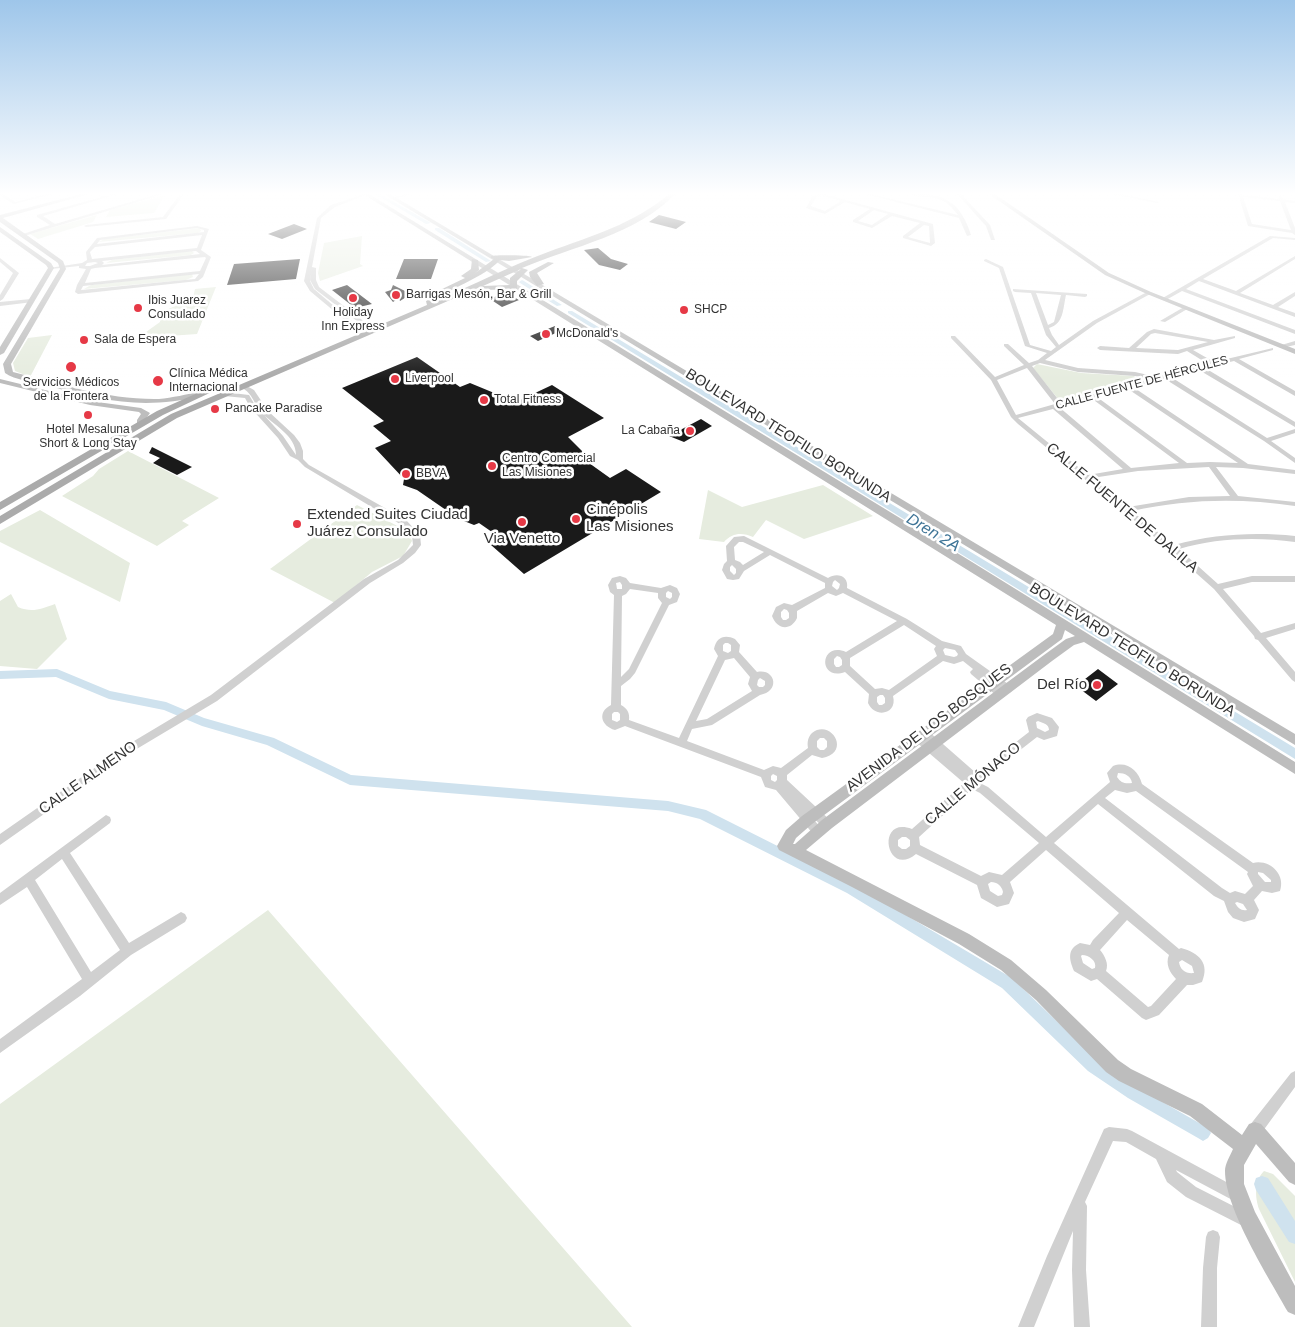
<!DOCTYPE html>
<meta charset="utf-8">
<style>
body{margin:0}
canvas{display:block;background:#fff}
</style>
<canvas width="1295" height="1327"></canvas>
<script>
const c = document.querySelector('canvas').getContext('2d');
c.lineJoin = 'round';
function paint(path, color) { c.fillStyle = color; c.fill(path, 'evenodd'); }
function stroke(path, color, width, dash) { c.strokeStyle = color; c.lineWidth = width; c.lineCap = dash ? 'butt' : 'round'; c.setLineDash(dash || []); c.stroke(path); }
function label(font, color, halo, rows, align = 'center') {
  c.font = font + ' Helvetica,sans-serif'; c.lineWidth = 5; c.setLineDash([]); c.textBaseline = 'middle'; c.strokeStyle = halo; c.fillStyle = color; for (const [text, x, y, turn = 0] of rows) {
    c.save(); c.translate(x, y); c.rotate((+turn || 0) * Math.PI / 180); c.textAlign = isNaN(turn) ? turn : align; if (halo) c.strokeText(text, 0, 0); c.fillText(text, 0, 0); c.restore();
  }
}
const green = new Path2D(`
 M165,195L154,213L106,217L110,210Z
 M97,215L93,222L38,239L30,234Z
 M200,228L201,231L198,233L98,242L105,239Z
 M362,236L360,264L363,266L320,281L318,273L324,243Z
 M192,251L194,253L191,255L106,263L112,260Z
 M192,274L193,277L186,280L84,289L91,285Z
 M216,287L197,334L141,338L146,332L160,322L161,315L157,314L193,298L195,289Z
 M52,335L30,377L15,371L13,363L28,338Z
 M1037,364L1081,373L1134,376L1138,380L1063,401L1059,400L1033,368Z
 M128,451L219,498L182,521L189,525L157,546L62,496L93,476L99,469Z
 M823,485L873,516L804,539L766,520L753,537C742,532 732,533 724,542L699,539L708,490L742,507Z
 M357,505L409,532L412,541L403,556L372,572L335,603L270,569Z
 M40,510L130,563L120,602L0,542V531Z
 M11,594L18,607C32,613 41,609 55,604L67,639L37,669L0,666V601Z
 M268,910L632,1327H0V1104Z
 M1264,1171L1273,1174L1295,1196V1282L1259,1209C1255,1197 1254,1181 1264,1171Z`);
const canal = new Path2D(`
 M375,194H380L431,223L426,224Z
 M435,228H439L491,261L486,262L435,230Z
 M522,280L524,281L562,305L557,306L520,283L519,282Z
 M568,311H572L1295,748V759L568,313Z
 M57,669L110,691L166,702L204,718L274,738L351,775L668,801L706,810L855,885L1012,978L1098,1061L1138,1088L1208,1128L1211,1133L1208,1138L1203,1141L1198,1138L1128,1098L1088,1071L1002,988L847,893L700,819L668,811L350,785L267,745L202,726L164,710L109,699L56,677L0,679V671Z
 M1262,1176L1268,1178L1295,1221V1244L1289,1242L1256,1190L1254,1184L1256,1178Z`);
const building = new Path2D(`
 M659,215L686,222L676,229L649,222Z
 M294,224L307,229L282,239L268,234Z
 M598,248L611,259L628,264L620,270L599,265L584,250Z
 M300,259L296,279L227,285L234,264Z
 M404,259H438L431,279H396Z
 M347,285L372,304L355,308L332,290Z
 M393,285L411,294L400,301L399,298L393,302L385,292L391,290Z
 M505,292L519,300L502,307L490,299Z
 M555,326L558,332L538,341L530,336Z
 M417,357L460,387L470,383L516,402L552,385L604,418L568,437L592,461L589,463L610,478L626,469L661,492L524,574L491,545L502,539L479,523L474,525L459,519L417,490L403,485L404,479L375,448L391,441L373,426L384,421L342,388Z
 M701,419L712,426L684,442L669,436Z
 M152,447L192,467L177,475L153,463L160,458L149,453Z
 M1098,669L1118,684L1096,701L1076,686Z`);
const street = new Path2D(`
 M0,194H3L15,202L47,194H53L14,204L0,196Z
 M112,194H118L43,216L55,224L158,194H164L24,236L20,235L50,225L37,217V215Z
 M180,194H184L166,219L86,227L84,226L86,225L163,217Z
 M364,194H369L335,207L321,218L312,267L316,268V280L319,287L370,326V328H366L315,289L310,280L311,273L310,281L314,289L361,329V331L359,332L310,291L304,281L317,218L331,205Z
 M406,194H412L395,199L393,198Z
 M824,194L933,224L935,243L931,246L903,238V236L920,223L892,216L872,228L853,222V220L870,209L845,202L825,214L806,208L813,195ZM824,196L841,201L825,211L811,206L816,197ZM874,210L888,214L872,225L858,221ZM924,225L929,226L930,243L908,237Z
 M865,194H871L958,215C939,190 932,202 910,194C943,192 961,202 971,235L967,236L959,218Z
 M957,194H961L990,225L995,240H991L986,226Z
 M1112,194H1120L1159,202L1157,203Z
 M1238,194L1279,199L1278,196L1280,195L1283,199L1295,201V203L1285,202L1295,228V235L1292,233L1248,226ZM1243,197L1280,201L1291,230L1252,224Z
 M197,226L209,229L201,250L211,257L203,277L198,281L78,294L75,292L77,285L86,269L79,268V266L51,269L49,268L82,263L87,260L86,252L97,238ZM197,228L204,230V232L97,244L100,240ZM202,235L197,248L92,259L90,252L95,247ZM196,251L200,254L102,265L104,263L102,261ZM205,257L206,258L200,271L85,283L91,269L95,268ZM95,262L98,263L90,266H85L87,263ZM199,274L195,279L81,290L83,286Z
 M1270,236L1295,238V240L1273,238L1203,279L1236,291L1295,256V259L1240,293L1273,305L1295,292V296L1278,307L1295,313V317L1199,281L1186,289L1295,330V334L1182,291L1166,300L1161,299Z
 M0,258L19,273L3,299L0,301V295L13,273L0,262Z
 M986,259L1003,267L1030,345L1051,351L1056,347L1046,335L1031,293L1015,292L1013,291V289L1087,294V296L1085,297L1066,295C1063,308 1064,324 1049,328L1052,335L1059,345L1093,321L1147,292L1152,293L1097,323L1045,360L1078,368L1135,372L1157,377L1208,364L1187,351L1178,354L1100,350L1097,348L1100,346L1129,348L1147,332L1154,329L1214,340L1235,336V338L1193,350L1214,362L1273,348V350L1239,359L1295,391V396L1234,361L1205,368L1295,422V427L1199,370L1171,377L1267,438L1295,429V433L1271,441L1295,458V463L1264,441L1165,379L1133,387L1248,464L1295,470V474L1243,468L1216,467L1238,496L1295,502V506C1240,498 1187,499 1132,511L1174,545C1215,534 1254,532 1295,536V542C1256,537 1217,538 1179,549L1218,584L1252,576H1295V582H1252L1223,589L1261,633L1295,623V629L1266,638L1295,672V682L1292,680L1258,640L1255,639L1254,636L1214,589L1170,550L1018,424L1011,417L991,380L951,338V336H955L995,377L1024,365L1004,346V344H1008L1029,363L1038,360L1047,353L1025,346L999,268L984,261V260ZM1036,293L1061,295L1054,322L1048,325ZM1155,333L1208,342L1178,350L1136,348L1151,334ZM1040,363L1078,372L1135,376L1150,379L1061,403L1032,366ZM1027,368L1055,404L1016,415L997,380ZM1128,389L1238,463L1210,462L1187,463L1097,397ZM1091,398L1179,463L1131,468L1059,407ZM1053,409L1123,469L1088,475L1018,418ZM1209,467L1230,496L1189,497L1128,507L1092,478L1138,471Z
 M31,299L33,300V302L0,306V302Z
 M1184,307L1189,308L1165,322L1160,321Z
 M1295,341V345L1281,348L1278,346Z
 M241,385H245L254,390L268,411L294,435L300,443L303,451V459L309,465L406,520L420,535L421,545L415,553L403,563L370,583L217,701L135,750L0,845V834L129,744L211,695L364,579L398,560L413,545L412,536L400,524L305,467L298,460L290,456L278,438L250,407L245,398L224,396L221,394L224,392L249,395L255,405L283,436L296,455C296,435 273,425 261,412C252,401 254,395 241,387Z
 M744,536L828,578C837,572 849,576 847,588L907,619L942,641L961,646L966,654L1011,686L1012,689L1011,692L1008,693L1000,688L1006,694L1004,697H998L971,674L970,672L973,669L963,661L954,664L943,661L893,696C898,714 875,719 868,703L869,694L845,672C818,682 819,641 846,652L897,621L843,593L836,596L828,593L797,611V618C791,631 777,630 772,616L776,607L784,603L792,605L825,588V583L770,555L744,571L739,579L733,580L727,579L722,570L724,564L727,561L726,546L734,537ZM739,542H743L764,552L743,565L740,562L735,560L734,547ZM732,565L736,569V573L734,575L730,571V567ZM835,580L840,584L839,588L837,590L832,586L833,582ZM784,609L787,610L789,613V618L786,620H783L781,617V612ZM904,625L936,646L934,649L937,656L889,690L882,688L875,689L850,666V658ZM945,648L955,650L958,654L957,656L954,657L945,655L943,650ZM837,656L840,657L842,660V665L839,667H836L834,664V659ZM880,695H883L885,698V703L882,705H879L877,702V697Z
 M620,576L626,578L630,583L661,588L670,585L677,588L680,594L677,602L669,605L635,673L630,679L621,686V705C627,708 630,713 629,720L679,738L718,656L714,649C716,637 725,634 735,639L740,645L739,652L757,672C775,668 781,691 760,695L712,725L692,729L687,741L764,770L773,766L781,768L808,748C807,742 808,737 812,733C831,718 852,753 822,758L812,755L787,775V780L831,821L832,824L831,827L827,829L823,827L807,812L822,829L823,832L822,835L818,837L814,835L776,790L765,787L761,777L625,726L615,730C601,726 597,712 611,705L614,595L610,592L608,585L612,578ZM620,582L622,585V589H617L616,583ZM630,589L658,593V598L662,603L629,669L621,677L622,596L626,594ZM668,591L672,593V597L670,599L666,597V593ZM725,643H728L731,645V651L728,653L723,651V645ZM734,658L750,677L748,684L752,691L707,719L696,721L725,660ZM760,678L765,681V685L763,687H759L757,685L758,680ZM614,712H618L620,714V720L617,722L612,720V714ZM820,738H824L827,741V747L824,750H820L817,747V741ZM773,774L777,776V780L775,782L771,780V776Z
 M1037,713L1052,718L1059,727L1057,736L1044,740L1037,737L983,779L984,781L982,784L988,787L1046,837L1110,782L1107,773L1113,766C1127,761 1138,770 1142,784L1253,863C1269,859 1286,874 1280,891L1272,893L1262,891L1254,900L1259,910L1255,919L1244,922L1233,918L1228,912L1224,901L1214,896L1098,804L1054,843L1179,949L1181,948C1199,953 1210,963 1202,982L1193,985H1187L1159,1015L1146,1020L1142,1018L1097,979L1091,981L1074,971C1069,959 1067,949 1080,943L1090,945L1093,940L1119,913L1046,850L1010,882L1014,893L1009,904L997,907L981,898L977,885L916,854C886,879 875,815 912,829L964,783L915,741L913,738L915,735H920L921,730L924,729L927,730L976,773L1029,732L1026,720L1028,717ZM1038,721C1043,723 1049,724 1049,730L1045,732L1037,728L1036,722ZM1118,773C1125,773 1131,776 1132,783C1125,784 1121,783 1117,777ZM972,789L980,793L1039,843L1002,875L989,872L981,876L920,845L919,837ZM1115,790L1127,793L1136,791L1248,872L1247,874L1253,886L1245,894L1235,891L1230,893L1222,888L1105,798ZM902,837H906L910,840V846L906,849H902L898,846V840ZM1258,872L1263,873L1271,880V882H1265L1258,874ZM991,882C997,882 1002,886 1003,892L1002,895L998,896L990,891L988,884ZM1237,902L1243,904L1247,910C1241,911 1238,908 1235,903ZM1127,920L1169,955C1165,964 1170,973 1176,979L1151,1006L1148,1007L1106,971C1109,964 1105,956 1100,950ZM1082,955C1089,955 1097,961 1095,968L1092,969L1083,963L1081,956ZM1182,960L1192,966L1194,973C1186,974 1180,970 1179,962Z
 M106,815L110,817L111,820L110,823L70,853L129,943L181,912L185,914L187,918L185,922L131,955L80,996L0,1053V1039L82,979L27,887L0,905V893ZM62,859L120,950L91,972L35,880Z
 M1295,1071V1087L1260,1135L1255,1137L1250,1135L1248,1130L1250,1125L1291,1073Z
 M1109,1127L1127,1129L1132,1131L1243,1191L1245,1196L1243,1201L1238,1203L1176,1170L1177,1172L1196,1187L1251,1215L1253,1220L1251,1225L1246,1227L1241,1225L1186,1197L1167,1182L1156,1159L1126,1142L1113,1141L1085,1202L1087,1206L1086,1270L1090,1327H1074L1072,1270L1073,1231L1034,1327H1018L1047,1256L1104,1129Z
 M1213,1230L1218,1232L1220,1237L1217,1268V1327H1201L1203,1268L1206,1237L1208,1232Z`);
const secondary = new Path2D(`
 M81,194H89L3,218L63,261L66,269L11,364L13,372C61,384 108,400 159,399C172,398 187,394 200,392H203V396C142,410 104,401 45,385C33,382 15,380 5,373L3,364L60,269L58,263L0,222V215Z
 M363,194H369L972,562L1295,762V774L1084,642L1074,645L1052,661L832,828L806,850L969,934L1011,960L1046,990L1118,1060L1131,1069L1202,1104L1242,1135L1249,1124L1255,1122L1261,1124L1295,1163V1185L1289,1182L1256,1144L1244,1165V1184L1255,1212L1295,1286V1315L1288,1312C1269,1278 1225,1209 1225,1171C1225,1164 1230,1156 1233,1149L1190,1116L1119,1081L1106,1072L1036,1000L1001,970L959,944L852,887L779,850L777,846L786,830L802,816L1053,634L1056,625ZM1065,630L1075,636L1066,639L1044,655L822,820L795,844H793L796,838L812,824L1062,639Z
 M384,194H390L1295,734V745Z
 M989,194H995L1109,273L1151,292L1295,349V354L1147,294L1105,275Z
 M0,227L51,263L54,268L4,353L0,355V347L48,268L46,265L0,232Z
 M0,379L90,401L141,408L150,413L145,420V424L141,426L137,424V420L141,414L139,412L90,405L0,383Z`);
const primary = new Path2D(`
 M669,194H675C638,234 571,247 522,268L528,270L517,281V289L482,290L478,288L177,418L0,524V516L171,414L427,305L426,301L438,291L465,278L461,276L471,269L472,259L478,260L479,270L474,274L494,259L491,258V256C496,255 530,255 532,257L509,261L500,260C482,279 456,284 436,301C473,285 510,266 548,252C591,236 634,224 669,194ZM521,269L510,278V285L483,286Z
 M548,262L554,263L537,273L544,284L537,286L530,277L529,272Z
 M211,387L218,389L163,415L0,510V502L157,411Z`);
const markers = [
 [396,295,5,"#e63946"],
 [353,298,5,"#e63946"],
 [138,308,5,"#e63946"],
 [684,310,5,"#e63946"],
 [546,334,5,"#e63946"],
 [84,340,5,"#e63946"],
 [71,367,6,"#e63946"],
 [395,379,5,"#e63946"],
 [158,381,6,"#e63946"],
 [484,400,5,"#e63946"],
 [215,409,5,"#e63946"],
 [88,415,5,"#e63946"],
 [690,431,5,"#e63946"],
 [492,466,5,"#e63946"],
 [406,474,5,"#e63946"],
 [576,519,5,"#e63946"],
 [522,522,5,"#e63946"],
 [297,524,5,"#e63946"],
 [1097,685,5,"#e63946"]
];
const farPoinames = [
 ["Barrigas Mesón, Bar & Grill",406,295],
 ["Ibis Juarez",148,301],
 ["Consulado",148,315],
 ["SHCP",694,310],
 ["Holiday",353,313,"center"],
 ["Inn Express",353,327,"center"],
 ["McDonald's",556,334],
 ["Sala de Espera",94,340],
 ["Clínica Médica",169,374],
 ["Internacional",169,388],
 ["Liverpool",405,379],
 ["Servicios Médicos",71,383,"center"],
 ["de la Frontera",71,397,"center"],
 ["Total Fitness",494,400],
 ["Pancake Paradise",225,409],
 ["Hotel Mesaluna",88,430,"center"],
 ["Short & Long Stay",88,444,"center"],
 ["La Cabaña",680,431,"right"],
 ["Centro Comercial",502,459],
 ["Las Misiones",502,473],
 ["BBVA",416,474]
];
const farStreetnames = [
 ["CALLE FUENTE DE HÉRCULES",1142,383,-15]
];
const streetNames = [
 ["BOULEVARD TEOFILO BORUNDA",788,436,32],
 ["CALLE FUENTE DE DALILA",1122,508,40],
 ["BOULEVARD TEOFILO BORUNDA",1132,650,32],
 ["AVENIDA DE LOS BOSQUES",929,728,-37],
 ["CALLE ALMENO",88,778,-35],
 ["CALLE MÓNACO",973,784,-40]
];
const poiNames = [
 ["Cinépolis",586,510],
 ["Las Misiones",586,527],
 ["Extended Suites Ciudad",307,515],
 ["Juárez Consulado",307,532],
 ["Via Venetto",522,539,"center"],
 ["Del Río",1087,685,"right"]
];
const waterNames = [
 ["Dren 2A",933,533,31]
];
paint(green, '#e6ecdf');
paint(canal, '#cfe2ee');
paint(building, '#1a1a1a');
paint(street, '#d0d0d0');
paint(secondary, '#bdbdbd');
paint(primary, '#ababab');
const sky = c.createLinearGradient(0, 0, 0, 380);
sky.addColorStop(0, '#9ec6ea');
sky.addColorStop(0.51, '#fff');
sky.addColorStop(1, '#ffffff00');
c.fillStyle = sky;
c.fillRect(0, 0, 1295, 380);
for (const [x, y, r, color] of markers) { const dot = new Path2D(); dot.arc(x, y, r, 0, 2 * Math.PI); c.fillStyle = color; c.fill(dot); stroke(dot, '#fff', 2); }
label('12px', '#333', '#fff', farPoinames, 'left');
label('12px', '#333', '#fff', farStreetnames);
label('15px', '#333', '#fff', streetNames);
label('15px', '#333', '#fff', poiNames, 'left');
label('italic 16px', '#3f7597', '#fff', waterNames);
</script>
